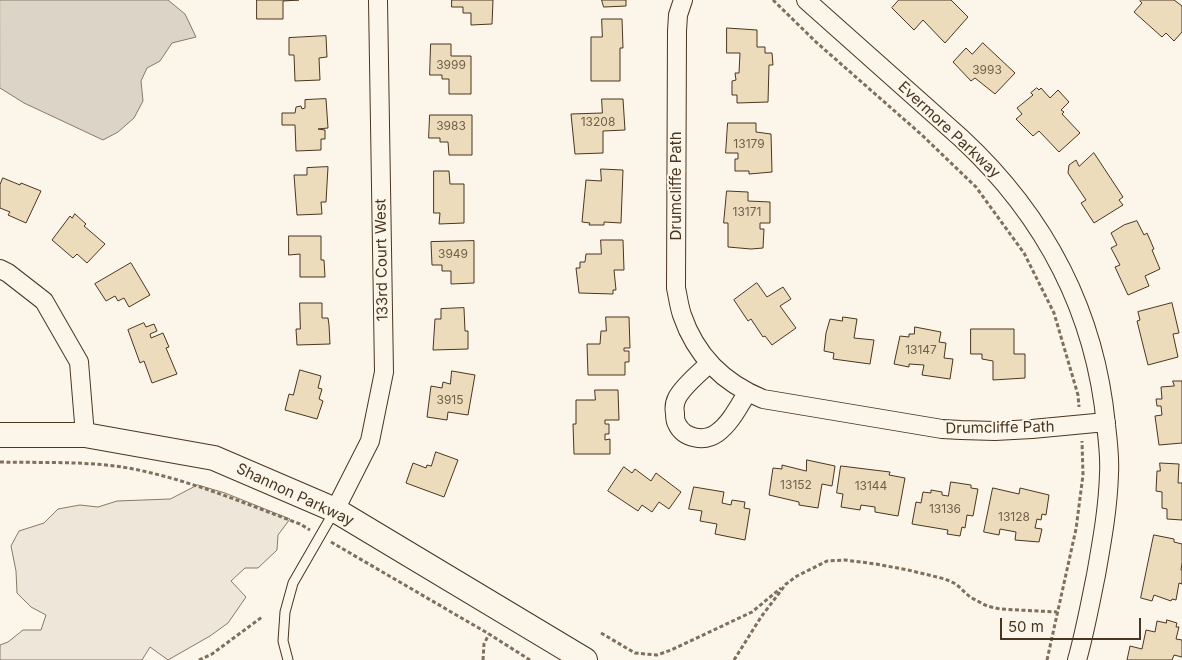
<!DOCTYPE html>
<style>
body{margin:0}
#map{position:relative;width:1182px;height:660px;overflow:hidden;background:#fbf6e9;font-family:Inter,sans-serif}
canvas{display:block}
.scale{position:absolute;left:1000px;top:618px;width:141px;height:22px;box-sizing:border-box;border:2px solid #4a3520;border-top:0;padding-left:6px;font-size:15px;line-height:18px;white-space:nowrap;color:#4a3520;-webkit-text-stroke:4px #fbf6e9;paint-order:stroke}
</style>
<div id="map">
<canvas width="1182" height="660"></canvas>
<div class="scale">50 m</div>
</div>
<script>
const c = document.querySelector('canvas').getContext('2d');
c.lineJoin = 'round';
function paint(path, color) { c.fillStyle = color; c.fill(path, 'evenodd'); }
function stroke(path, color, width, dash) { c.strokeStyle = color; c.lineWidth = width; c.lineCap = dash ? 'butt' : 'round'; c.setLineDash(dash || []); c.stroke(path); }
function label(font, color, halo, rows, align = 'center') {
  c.font = font + ' Inter,sans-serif'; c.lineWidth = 4; c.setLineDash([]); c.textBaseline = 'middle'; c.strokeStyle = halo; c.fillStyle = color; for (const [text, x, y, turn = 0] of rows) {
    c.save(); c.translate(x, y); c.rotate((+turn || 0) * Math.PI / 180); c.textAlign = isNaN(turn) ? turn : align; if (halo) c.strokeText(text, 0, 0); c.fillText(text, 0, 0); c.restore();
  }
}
const green = new Path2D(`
 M198,485L225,493L290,519L278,535L277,550L258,568H245L231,581L246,597L228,623L210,636L168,660L150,647L142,660H0V645L8,642L23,630H41L46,615L31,607L17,593L16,571L11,546L19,531L44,523L58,509L80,505L98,507L117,501L170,499Z`);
const water = new Path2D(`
 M0,0H168L185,14L196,37L172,43L160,61L147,68L141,81L143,101L134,118L118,132L103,140L24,103L0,88Z`);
const building = new Path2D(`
 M257,0H299L283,1V19H257Z
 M452,0H493L492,24L471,25V13H463V7H452Z
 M602,0H626V6L604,7Z
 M899,0H951L968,17L945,43L923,20L914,30L892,8Z
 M1141,0H1174L1182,6V32L1174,41L1166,33L1162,37L1134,12L1142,3L1140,1Z
 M602,19H622L623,48H620V81H591V37H602Z
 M727,28L757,30V47H765V53H772L773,65H769L768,102L737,103V95H732V81L736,80L735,73H739L740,53H727Z
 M326,36L327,57L319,58L320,80L295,81L294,55H289V38Z
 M983,43L1015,73L995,94L975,78L971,81L953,62L966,48L972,54Z
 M431,44H451V56H471V94H449V79H442V75H430Z
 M1037,88L1039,90L1041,88L1050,98L1058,90L1069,102L1061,110L1064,112L1062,114L1080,133L1059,152L1039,131L1033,136L1016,119L1022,114L1017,108L1033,95L1031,93Z
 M326,99L328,128L318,129L325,130V139H321V150L296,151L295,125H282V113H295L296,107L301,106L302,109L305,108V100Z
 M602,99H623L625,130L603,131V153L575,154L571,114L602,113Z
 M430,115H472V155H449L448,142H440V138H429Z
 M728,123H756V132L771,134L772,172L749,174V171H735V159H738V153H726Z
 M1094,153L1123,197L1119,200L1123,205L1094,223L1081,203L1086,200L1068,173L1069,165L1076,160L1079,166Z
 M328,167L326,202H321L322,214L297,215L294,175H307V168Z
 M601,169L623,170L621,223L604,222V225H589L590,223L582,222L586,180L601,181Z
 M434,171H449L450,184H464V223L439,224L440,213H434Z
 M3,178L20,185L21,183L41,191L26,223L8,215L10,212L0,208V185Z
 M727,191L748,192V201L770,202V223H760V229H764L763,248L751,249L728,247V223H724Z
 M75,214L86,224L84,226L105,244L87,263L77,254L73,258L52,240L70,216L72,218Z
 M1137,221L1144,235L1147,233L1154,249L1152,250L1160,269L1145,276L1149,286L1128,295L1115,267L1120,265L1111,248L1117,245L1111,233L1124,225Z
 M289,236H321V260H324L325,277H300V254L289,255Z
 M601,240H623L624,270H614L616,290H613V294L579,293L576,268H580V262H585L586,254H601Z
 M474,241V283L451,284V271H442V265H432L431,242Z
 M131,263L150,295L129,307L124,298L118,301L115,296L106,301L95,284Z
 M757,283L767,297L783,287L791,299L780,306L796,328L772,345L765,336L763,337L751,319L748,321L734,300Z
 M300,303H322V318H328L329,325L330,344L297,345L296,329H300Z
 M1172,303L1179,333L1173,334L1178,357L1148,365L1137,321L1140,320L1138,312Z
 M464,308L465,331H468V349L433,350L435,319H441V309Z
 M606,317H629L630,348H624V351H629V362H625V375H588L587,344H600L601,331H606Z
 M843,317L857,319L854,338L874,340L870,364L833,359L834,353L824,351L826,333L830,319L842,321Z
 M144,323L146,327L154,324L157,331L150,334L151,338L163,333L169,347L166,348L177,374L152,383L144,361L140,363L128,330Z
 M915,327L941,332L939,342L946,343L944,358L953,359L950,379L922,375L924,365L909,364V367L894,364L900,336L909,337V334H914Z
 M971,329H1014V354H1025V378L993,380V361L982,359V354H971Z
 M300,370L321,376L318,388L322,389L319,399L323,401L317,419L285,410L289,394L293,395Z
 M452,371L475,375L468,415L448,412L447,420L427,417L431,386L442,388L443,382L450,384Z
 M1173,381H1182V443L1159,445L1155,416L1162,415L1161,406H1157L1156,399H1162L1161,387L1174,386Z
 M595,390H618L619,420H605V424H609V434H605V440L610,439V454H574L573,424H576V400H595Z
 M436,452L458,460L444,497L406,483L413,463L426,468L427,465L431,466Z
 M807,460L835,466L832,486L822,484L818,508L799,505V502L769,495L773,468L782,469V465L806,471Z
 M1160,463L1179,464L1178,483H1182V520L1167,519V509L1162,508V492L1156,491L1157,471H1160Z
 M841,466L890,472L889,475L905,478L898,516L875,512V507L861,505L860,510L841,507L843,494L837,493Z
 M624,467L632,473L635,469L651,481L656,473L681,492L669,509L659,502L652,512L642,505L638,511L608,491Z
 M951,482L971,485V488L978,489L973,516L967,515L965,528L962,527L960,536L947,534L948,530L912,524L916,502L921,503L923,492L931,493V490L942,492V495L948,496Z
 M694,487L724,492L722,503L731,505L732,500L745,502L744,508L750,509L745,540L715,534L717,524L700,521L702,511L689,509Z
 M993,488L1019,494L1020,488L1049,495L1046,515L1042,514L1041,520L1037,519L1035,528L1042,529L1039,542L1015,540L1016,532L1000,529L999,535L984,532Z
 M1154,535L1174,539V542L1182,544V563L1181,570H1182V584L1179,583L1176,600L1172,599L1171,601L1154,595L1152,601L1141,598Z
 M1167,620L1177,623L1176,627H1179L1176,639L1182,640V657L1174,655L1172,660H1127L1130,646L1142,649L1146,630L1155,632L1157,621L1166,623Z`);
const path = new Path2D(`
 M773,0L816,42L923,136L976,187L1024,253L1054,313L1078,395L1079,407
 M0,462C40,463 82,461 122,467C183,477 241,502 300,524L310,530
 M331,542L489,634L530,660
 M601,633L635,653L657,655L671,650L752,612L781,588
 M199,660L212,654L262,617
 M483,660L484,644L489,634
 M734,660L761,617L786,584L797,576L827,561L845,560L876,564L908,570L945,579L956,584L970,597L987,606L1000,609L1057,612
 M1047,660L1076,529L1083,475L1082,441`);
const lane = new Path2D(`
 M288,660L283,641L285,612L293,583L335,510`);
const street = new Path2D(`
 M683,0L678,15L677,31L676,288C678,297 679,306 682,315C696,356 723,383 763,399L942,429L961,430L995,431L1032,429L1106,422
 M806,0L961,138C1045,216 1095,310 1106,425C1108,441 1110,458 1109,474C1108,508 1102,541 1096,575C1090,604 1085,632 1077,660
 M0,269L8,273L44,301L79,362L85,435
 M709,364C701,371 682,388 677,398C675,402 674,408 675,413C675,416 675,421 677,424C684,439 705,442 717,433C730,424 739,406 747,393
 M335,510L370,441L384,372L378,0`);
const secondary = new Path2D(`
 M0,435H85L214,458L335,510L585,660`);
const numberNames = [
 ["3999",451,65],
 ["3993",987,70],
 ["13208",598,122],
 ["3983",451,126],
 ["13179",749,144],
 ["13171",747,212],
 ["3949",453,254],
 ["13147",921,350],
 ["3915",450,400],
 ["13152",796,485],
 ["13144",871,486],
 ["13136",945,509],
 ["13128",1014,517]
];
const streetNames = [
 ["Evermore Parkway",949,130,43],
 ["Drumcliffe Path",676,186,-90],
 ["133rd Court West",382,260,-91],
 ["Drumcliffe Path",1000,428,-1],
 ["Shannon Parkway",295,495,25]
];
paint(green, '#ede6d9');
stroke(green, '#887966', 1);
paint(water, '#dcd4c6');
stroke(water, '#887966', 1);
paint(building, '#ecdcbc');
stroke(building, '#4a3520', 1);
stroke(lane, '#4a3520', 11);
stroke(street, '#4a3520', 20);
stroke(secondary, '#4a3520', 26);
stroke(path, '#7f6f5c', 3, [4, 2.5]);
stroke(lane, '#fbf6e9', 9);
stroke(street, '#fbf6e9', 18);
stroke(secondary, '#fbf6e9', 24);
label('12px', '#725f47', null, numberNames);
label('15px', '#4a3520', '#fbf6e9', streetNames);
</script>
